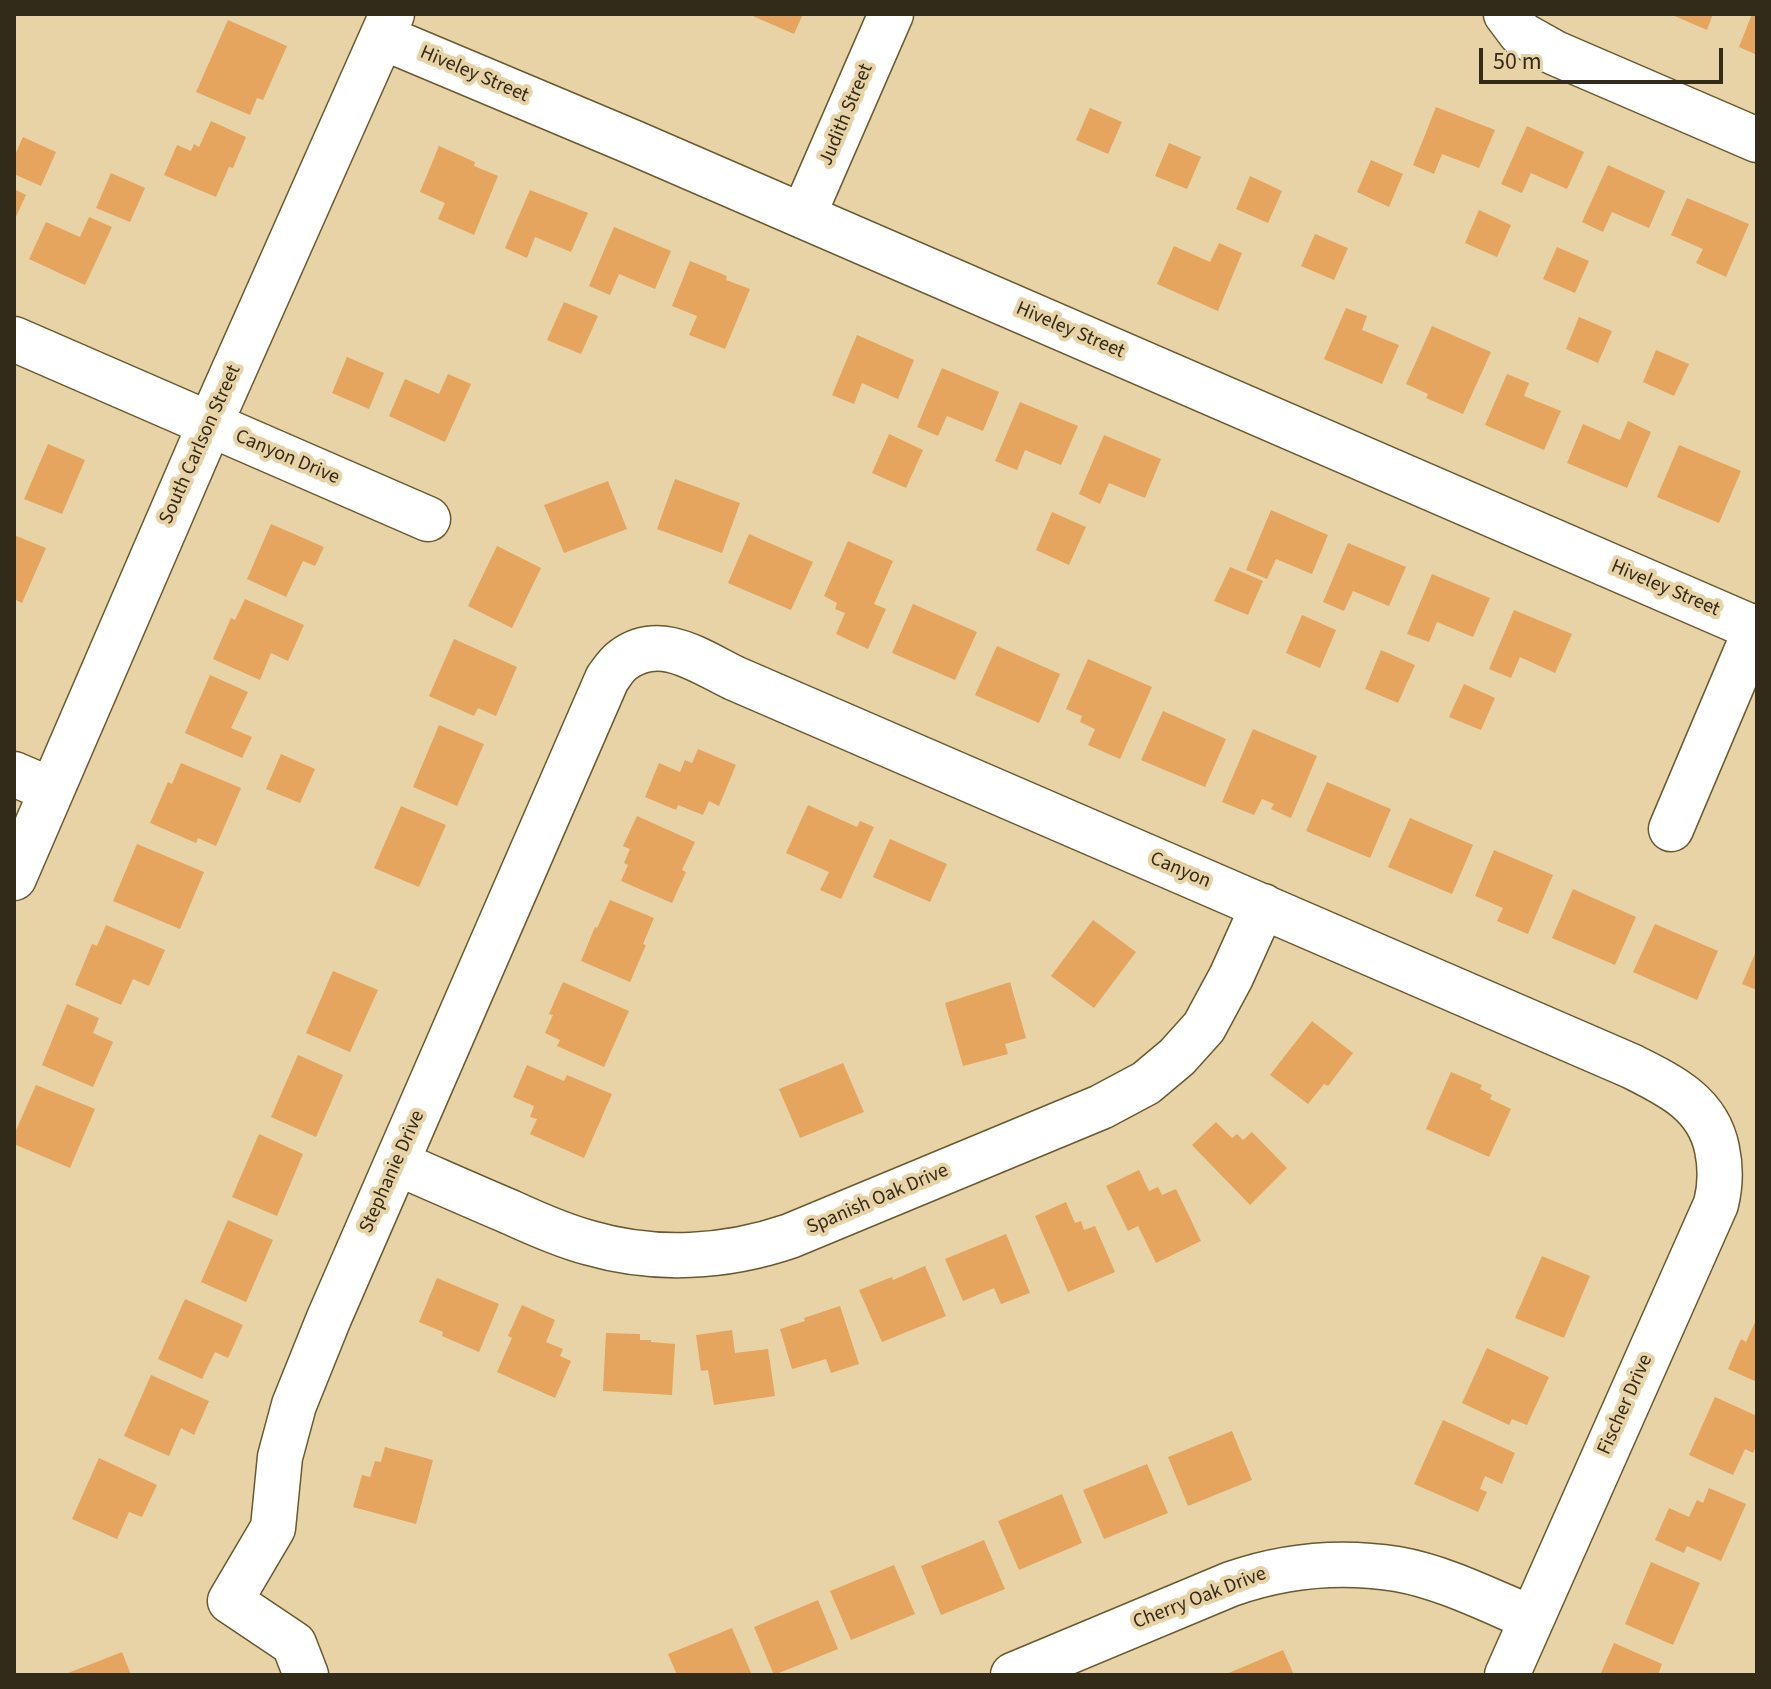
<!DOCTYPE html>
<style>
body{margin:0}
#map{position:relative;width:1771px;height:1689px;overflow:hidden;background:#e7d3a5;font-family:"Source Sans 3",sans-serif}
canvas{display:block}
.frame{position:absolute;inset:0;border:16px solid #332b19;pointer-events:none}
.scale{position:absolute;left:1479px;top:48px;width:244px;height:36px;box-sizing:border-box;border:4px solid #332b19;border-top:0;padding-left:10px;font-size:24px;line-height:28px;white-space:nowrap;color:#332b19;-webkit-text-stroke:6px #e7d3a5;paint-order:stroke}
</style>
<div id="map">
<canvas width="1771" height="1689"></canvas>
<div class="frame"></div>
<div class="scale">50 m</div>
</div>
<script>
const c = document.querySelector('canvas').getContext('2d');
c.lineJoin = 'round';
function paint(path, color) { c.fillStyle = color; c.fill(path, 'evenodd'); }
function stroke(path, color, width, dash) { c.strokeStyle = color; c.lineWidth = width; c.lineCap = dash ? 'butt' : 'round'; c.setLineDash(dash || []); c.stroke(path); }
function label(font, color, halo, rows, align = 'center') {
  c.font = font + ' "Source Sans 3",sans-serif'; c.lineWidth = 8; c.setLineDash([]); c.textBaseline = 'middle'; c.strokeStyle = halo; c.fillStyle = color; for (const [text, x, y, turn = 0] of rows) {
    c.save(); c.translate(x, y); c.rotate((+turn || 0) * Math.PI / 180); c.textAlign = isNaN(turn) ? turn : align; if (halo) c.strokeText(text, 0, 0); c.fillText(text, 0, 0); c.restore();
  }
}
const building = new Path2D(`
 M748,14H803L794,34Z
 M1670,14H1713L1707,30Z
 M1752,14H1757V55L1739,47Z
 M228,20L287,46L263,100L257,98L250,115L196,92Z
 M1436,107L1495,130L1479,168L1442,154L1434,174L1413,165Z
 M1090,108L1122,122L1108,154L1076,140Z
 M211,121L246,137L233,168L229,167L216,197L164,175L177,145L191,151L194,144L199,147Z
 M1527,126L1584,152L1567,189L1531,173L1522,193L1501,184Z
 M23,137L56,152L41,186L14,174V157Z
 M1169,143L1201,157L1187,189L1155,176Z
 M439,146L475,162L474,166L498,176L474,235L438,219L445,203L420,192Z
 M1371,160L1403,174L1389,207L1357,192Z
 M1608,165L1665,191L1649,228L1612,212L1603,232L1582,222Z
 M111,173L145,188L130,222L96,208Z
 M1250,176L1282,191L1268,223L1236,209Z
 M14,189L26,195L14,221Z
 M530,190L588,213L571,252L535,237L527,258L505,248Z
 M1687,198L1749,224L1726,277L1696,263L1703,249L1671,235Z
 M1479,210L1511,225L1497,257L1465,243Z
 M89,217L112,227L85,285L29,259L46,222L80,237Z
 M614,227L671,251L655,289L619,274L610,295L589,286Z
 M1315,234L1348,248L1334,280L1301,266Z
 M1219,243L1242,253L1218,311L1157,284L1174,246L1210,262Z
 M1557,247L1589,261L1575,293L1543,279Z
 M690,261L727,276L726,280L750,289L725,349L689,335L697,316L672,306Z
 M564,302L598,316L581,354L547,340Z
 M1346,308L1367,316L1362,330L1399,345L1382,384L1324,359Z
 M1579,317L1612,331L1598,363L1566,349Z
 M1432,326L1491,352L1463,414L1426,398L1428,394L1406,384Z
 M857,335L914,360L898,399L862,383L854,404L832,395Z
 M1656,350L1689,364L1674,396L1643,382Z
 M347,357L384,373L369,409L332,393Z
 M942,368L999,392L983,431L947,416L938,436L917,427Z
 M448,374L471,384L445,442L389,416L405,379L439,394Z
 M1507,374L1529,383L1524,396L1561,411L1544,450L1485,425Z
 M1020,402L1078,426L1061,465L1025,450L1017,470L995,461Z
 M1628,421L1651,432L1627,488L1567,463L1583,424L1620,440Z
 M889,434L923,450L906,488L872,473Z
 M1104,435L1161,459L1145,498L1109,483L1100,504L1079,494Z
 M48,444L85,460L62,514L24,499Z
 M1679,445L1741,471L1719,523L1657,497Z
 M675,479L740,503L722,553L657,529Z
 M608,481L627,529L564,553L544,505Z
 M1271,510L1328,535L1312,574L1276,559L1267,579L1246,570Z
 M1052,512L1086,527L1069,565L1036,550Z
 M271,524L324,547L315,566L303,561L286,597L247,579Z
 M749,534L813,562L791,610L728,583Z
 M14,535L46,548L22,603L14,599Z
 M848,541L893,561L874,604L886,609L868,649L836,634L845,613L835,609L837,603L824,596Z
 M1348,543L1406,567L1389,606L1353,591L1344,611L1323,602Z
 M497,546L541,568L512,628L468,606Z
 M1230,567L1263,581L1248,615L1214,601Z
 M1432,574L1490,598L1473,637L1437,622L1429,642L1407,634Z
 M245,599L304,625L288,661L271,653L260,680L213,659L231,618L235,620Z
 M913,604L977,632L955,680L892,653Z
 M1514,610L1572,634L1555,673L1520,657L1511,678L1489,669Z
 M1302,615L1336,630L1320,668L1286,653Z
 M454,639L517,667L496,716L478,708L474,716L429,696Z
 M997,646L1060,674L1039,723L975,695Z
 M1381,650L1415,665L1398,703L1365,689Z
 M1088,659L1152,687L1120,759L1088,745L1095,729L1080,722L1082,716L1066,709Z
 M210,675L248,692L231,728L252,737L242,758L185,733Z
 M1464,684L1495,698L1481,730L1449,717Z
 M1163,711L1226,739L1205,787L1141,760Z
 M439,725L484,744L457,806L413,787Z
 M1253,729L1317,756L1291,818L1271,809L1274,804L1262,799L1254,815L1222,802Z
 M698,749L736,765L719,806L709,801L703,815L678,805L676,810L645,797L659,763L680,772L685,760L692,763Z
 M281,754L315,769L300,803L266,789Z
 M181,763L241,788L216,846L198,838L196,843L150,823L168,782L172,784Z
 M1327,782L1391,809L1370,858L1306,831Z
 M808,805L857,827L860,821L874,827L841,899L820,890L829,872L786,853Z
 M401,806L446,825L419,887L374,868Z
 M637,816L695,842L682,870L686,872L672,903L621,881L628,865L624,863L630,849L623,846Z
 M1410,818L1473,845L1452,894L1388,867Z
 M890,839L947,864L930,902L873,877Z
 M137,844L204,872L180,929L113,901Z
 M1494,850L1553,875L1528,934L1497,921L1503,908L1475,896Z
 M1573,889L1636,917L1615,965L1552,938Z
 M610,900L654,918L643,944L646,945L630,982L581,961L595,927L597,928Z
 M1093,920L1136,952L1094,1008L1051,976Z
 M1655,924L1718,951L1697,1000L1633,972Z
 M106,925L165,950L149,986L133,979L121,1005L75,985L92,944L97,946Z
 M1757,949V990L1742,984Z
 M333,971L378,990L350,1052L306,1033Z
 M563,982L629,1011L604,1067L557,1046L560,1040L545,1033L553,1015L549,1014Z
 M1010,982L1026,1038L1005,1044L1008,1054L963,1066L945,1003Z
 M67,1004L99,1018L93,1033L113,1042L93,1087L42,1065Z
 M1312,1021L1353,1053L1328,1086L1324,1084L1308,1104L1270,1075Z
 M298,1055L343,1075L316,1137L271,1117Z
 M843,1063L864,1112L800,1138L779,1089Z
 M527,1065L564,1081L567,1075L612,1094L584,1158L530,1134L537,1119L530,1117L534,1106L513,1097Z
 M1451,1072L1482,1085L1480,1089L1492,1095L1490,1099L1511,1109L1489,1157L1426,1129Z
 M36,1085L95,1109L70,1168L14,1144V1135Z
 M1216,1122L1232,1138L1237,1134L1243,1140L1252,1132L1287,1168L1250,1205L1192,1145Z
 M259,1134L303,1154L277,1216L232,1197Z
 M1139,1170L1149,1191L1158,1187L1162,1195L1176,1189L1201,1241L1156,1263L1138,1226L1128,1231L1106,1186Z
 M1066,1202L1075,1223L1081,1221L1084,1230L1095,1226L1115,1272L1068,1292L1035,1216Z
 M228,1220L273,1240L246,1302L201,1282Z
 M1006,1234L1030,1293L1001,1304L994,1288L963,1301L945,1259Z
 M1542,1256L1590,1276L1564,1338L1515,1318Z
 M925,1266L946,1316L882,1342L859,1290L892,1277L893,1280Z
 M437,1278L499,1304L479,1352L442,1336L443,1332L419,1322Z
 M185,1299L243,1325L228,1358L215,1352L202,1379L158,1359Z
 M522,1305L555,1320L546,1342L563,1349L560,1356L571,1361L555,1398L497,1372L512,1338L508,1336Z
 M840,1306L859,1364L831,1373L826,1359L792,1369L780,1329L805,1321L804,1318Z
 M1757,1318V1382L1728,1369L1741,1339L1746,1342Z
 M732,1330L735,1353L768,1349L775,1396L714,1405L708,1370L701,1371L696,1335Z
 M606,1333L640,1334V1340H651V1342L675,1344L672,1395L603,1391Z
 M1487,1348L1549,1377L1527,1425L1512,1419L1509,1425L1462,1403Z
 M151,1375L209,1401L194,1435L181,1428L169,1456L124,1436Z
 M1715,1397L1757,1416V1444L1753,1453L1745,1449L1733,1475L1689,1455Z
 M1443,1420L1515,1453L1502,1484L1485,1476L1480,1489L1487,1492L1478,1512L1414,1484Z
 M1232,1431L1252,1480L1188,1506L1168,1457Z
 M385,1447L433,1460L416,1524L353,1507L362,1475L370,1477L375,1461L381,1462Z
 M99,1458L157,1485L142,1517L129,1512L117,1539L72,1519Z
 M1147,1464L1168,1513L1104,1539L1083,1490Z
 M1709,1488L1746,1504L1721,1561L1687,1546L1684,1553L1655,1540L1669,1508L1689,1517L1697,1500L1703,1503Z
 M1062,1494L1082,1543L1019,1570L998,1521Z
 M984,1540L1005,1589L941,1615L921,1566Z
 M1651,1562L1700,1583L1673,1645L1625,1624Z
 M894,1565L915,1614L851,1640L830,1591Z
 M818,1600L838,1649L774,1675L754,1627Z
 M732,1628L752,1675H677L668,1654Z
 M1614,1643L1662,1664L1658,1675H1600Z
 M1283,1650L1294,1675H1224Z
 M122,1652L131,1675H63Z`);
const minor = new Path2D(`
 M1506,14L1521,34L1555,53L1757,140
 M382,37L632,142L1756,629
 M803,216L891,14
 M14,339L428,519
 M14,774L51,790
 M1671,829L1757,626
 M14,878L210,424L392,14
 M397,1163C434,1179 472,1196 510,1212C536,1224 563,1236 590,1243C655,1262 726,1258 790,1236L1101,1107L1146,1083L1177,1057L1204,1027L1231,977L1263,906
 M306,1675L294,1644L230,1601L273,1528L280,1457L294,1405L329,1318L607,679C612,672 617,664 623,660C660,632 699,661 734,678L1631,1066C1669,1085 1708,1103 1717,1149C1721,1168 1721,1184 1716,1204L1507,1675
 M1013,1675L1231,1584C1285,1565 1340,1560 1397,1569C1443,1577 1488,1600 1531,1618`);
const streetNames = [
 ["Hiveley Street",474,75,23],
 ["Judith Street",847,115,-67],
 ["Hiveley Street",1070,331,23],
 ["South Carlson Street",201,445,-66],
 ["Canyon Drive",287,458,23],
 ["Hiveley Street",1665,589,23],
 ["Canyon",1180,871,23],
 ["Stephanie Drive",393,1172,-66],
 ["Spanish Oak Drive",878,1200,-23],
 ["Fischer Drive",1626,1405,-66],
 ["Cherry Oak Drive",1200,1599,-21]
];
paint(building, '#e5a55e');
stroke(minor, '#6a592e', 47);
stroke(minor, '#fff', 44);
label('20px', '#332b19', '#e7d3a5', streetNames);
</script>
